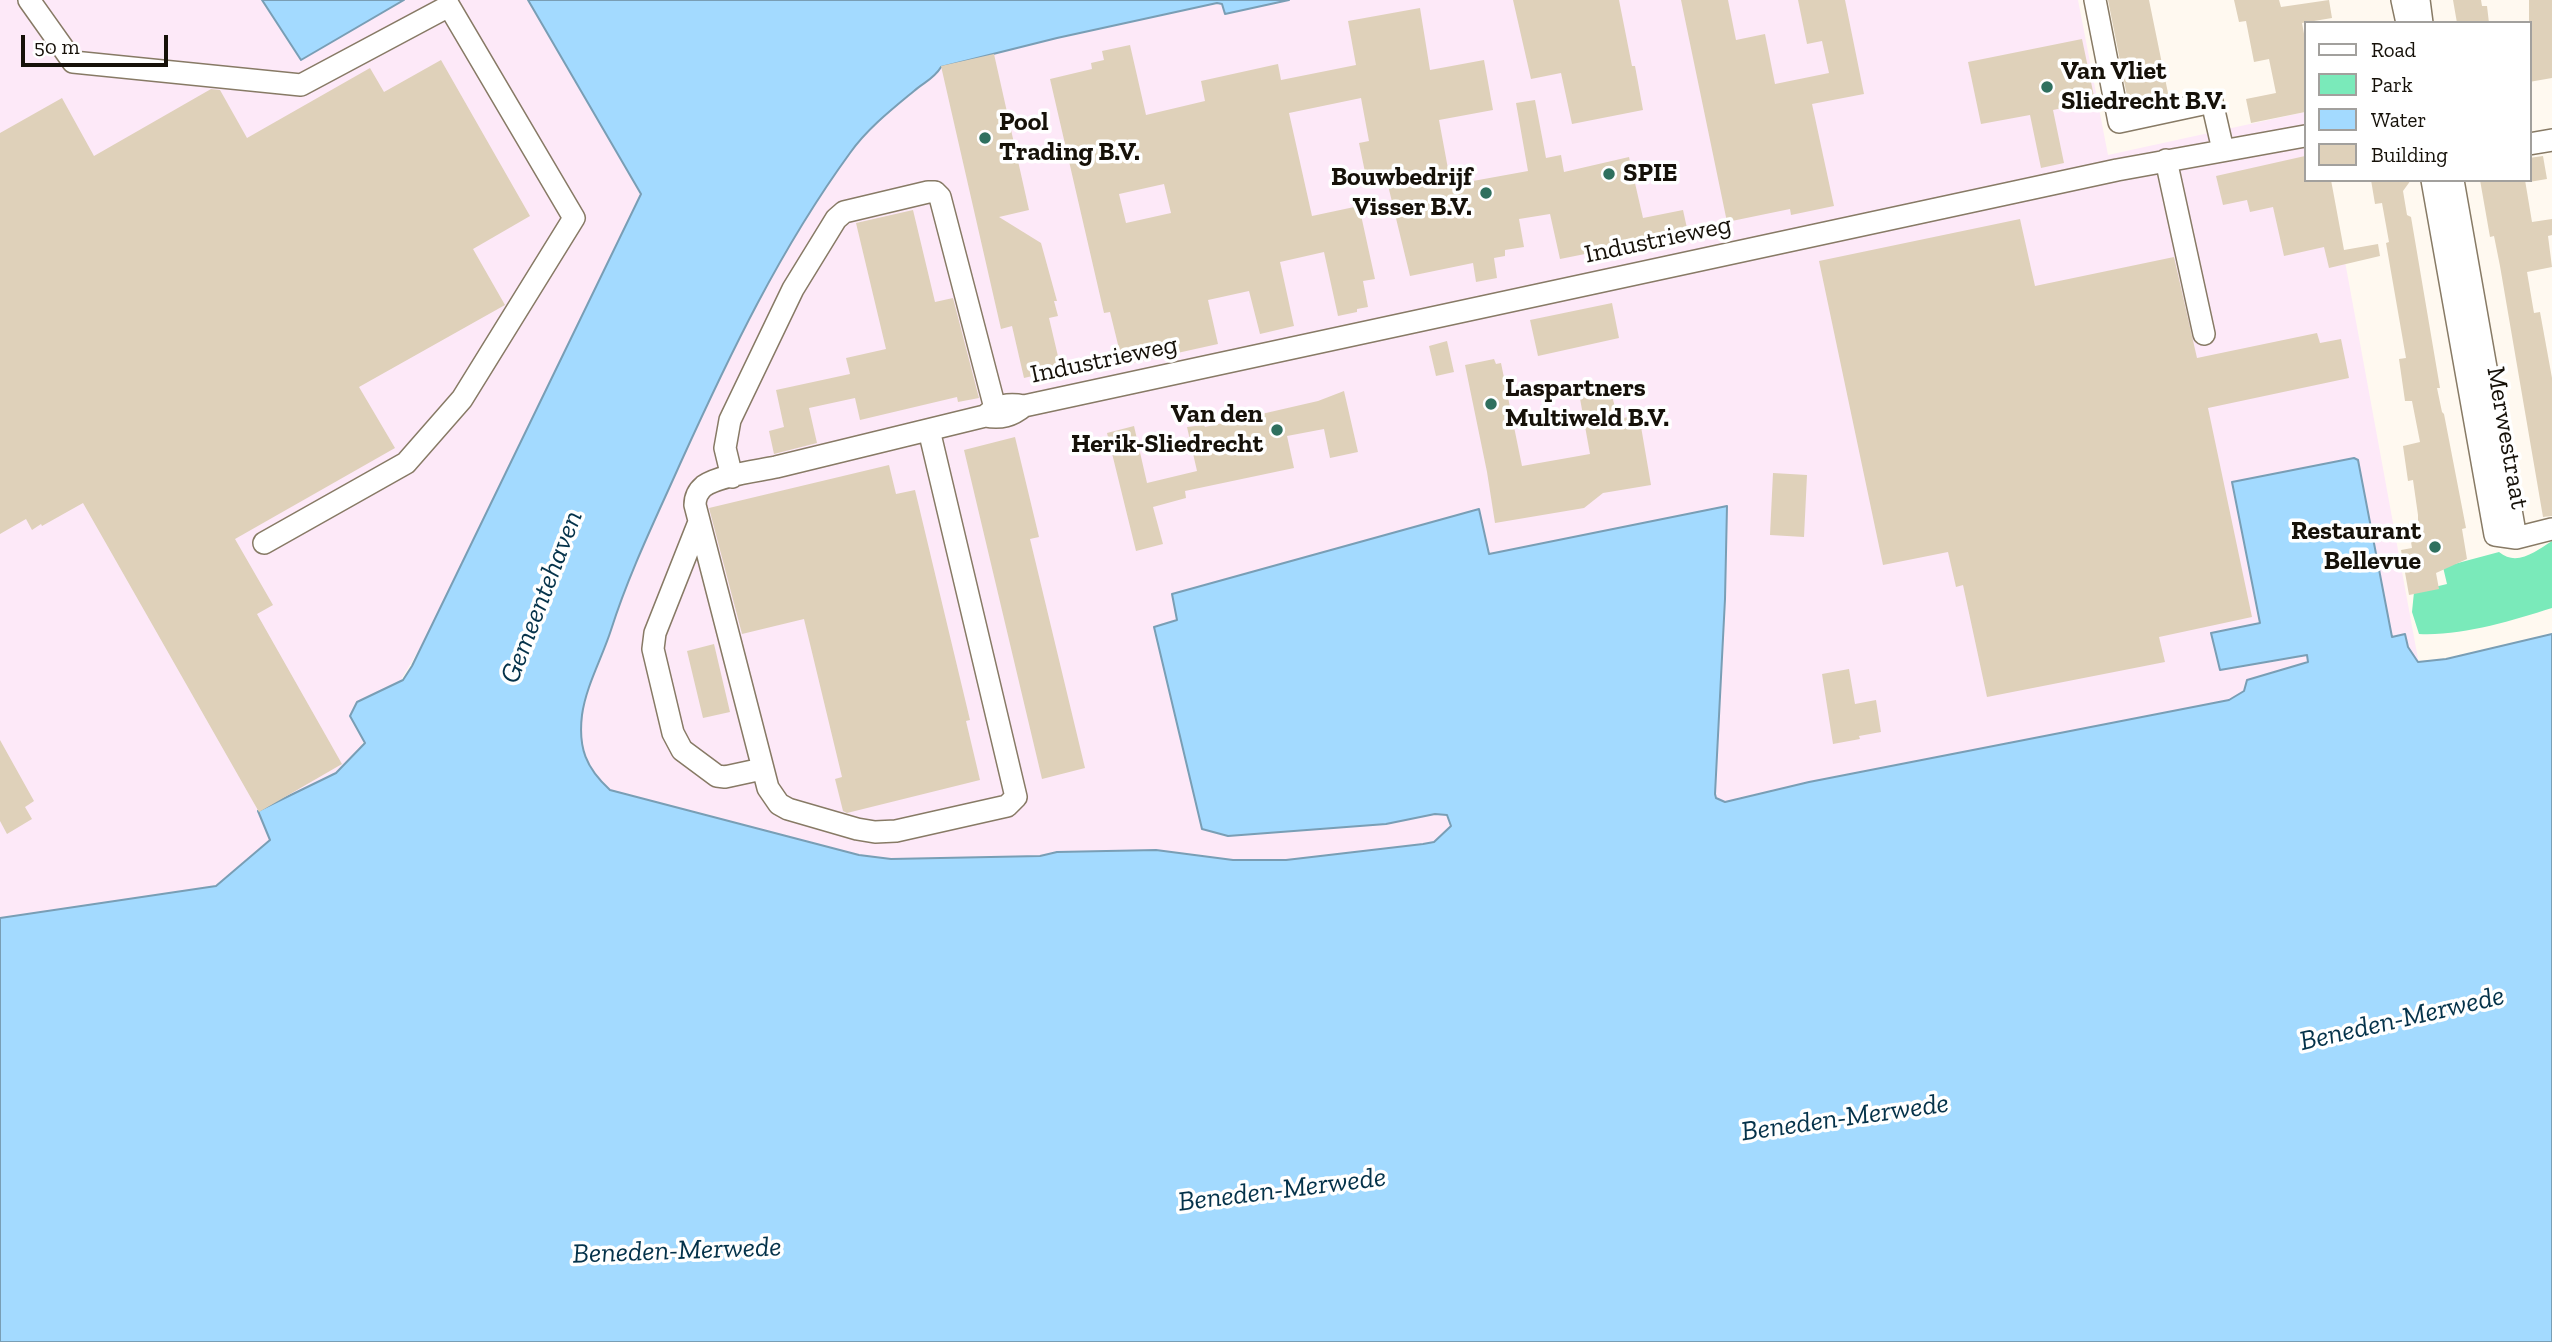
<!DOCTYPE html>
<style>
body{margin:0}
#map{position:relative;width:2552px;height:1342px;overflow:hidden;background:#fff9f0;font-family:"Zilla Slab",serif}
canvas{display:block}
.legend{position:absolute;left:2304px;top:21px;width:228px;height:161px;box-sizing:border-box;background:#fff;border:2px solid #a2a09d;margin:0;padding:9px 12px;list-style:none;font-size:21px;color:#161109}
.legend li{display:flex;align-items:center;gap:14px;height:35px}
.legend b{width:35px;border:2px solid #a2a09d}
.scale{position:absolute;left:21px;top:35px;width:147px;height:32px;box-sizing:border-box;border:4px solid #161109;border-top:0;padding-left:9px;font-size:21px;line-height:24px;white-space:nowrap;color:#161109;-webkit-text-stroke:5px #fff;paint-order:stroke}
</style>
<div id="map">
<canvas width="2552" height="1342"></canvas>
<ul class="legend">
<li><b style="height:9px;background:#fff"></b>Road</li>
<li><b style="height:19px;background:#7aeaba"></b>Park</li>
<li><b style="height:19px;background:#a3daff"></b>Water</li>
<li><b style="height:19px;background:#dfd1ba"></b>Building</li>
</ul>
<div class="scale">50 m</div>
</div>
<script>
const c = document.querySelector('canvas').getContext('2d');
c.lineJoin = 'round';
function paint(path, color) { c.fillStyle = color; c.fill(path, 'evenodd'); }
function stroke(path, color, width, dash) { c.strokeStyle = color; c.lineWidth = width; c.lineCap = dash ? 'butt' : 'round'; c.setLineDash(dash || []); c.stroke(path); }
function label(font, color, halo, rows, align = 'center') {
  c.font = font + ' "Zilla Slab",serif'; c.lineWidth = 7; c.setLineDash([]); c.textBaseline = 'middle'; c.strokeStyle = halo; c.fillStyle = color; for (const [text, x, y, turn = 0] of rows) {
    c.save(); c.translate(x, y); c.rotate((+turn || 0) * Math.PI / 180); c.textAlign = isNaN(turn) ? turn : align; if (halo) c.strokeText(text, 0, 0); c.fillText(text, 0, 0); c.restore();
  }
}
const industrial = new Path2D(`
 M0,0H582L678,221L260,913L0,935Z
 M1142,0H2078L2108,155L2305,112V180H2330L2432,735L1778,844L816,901L559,795L557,701L807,142L921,41Z`);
const green = new Path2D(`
 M2552,541V608C2510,621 2463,636 2419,634L2412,612L2414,592L2447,584L2443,567L2499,552C2517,567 2536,551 2552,541Z`);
const water = new Path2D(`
 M262,0H404L301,60Z
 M528,0H1289L1225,14L1222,4L1217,3L1057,38L941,67C934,79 924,82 914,91C891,110 867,129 850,153C780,249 729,356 680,464C656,518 629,573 611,630C602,658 586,686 582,715C578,748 586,768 610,790L859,855L891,859L1040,856L1057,852L1156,850L1233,860H1286L1423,844L1434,842L1451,826L1447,815L1435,814L1386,824L1228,836L1202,829L1154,627L1177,620L1172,594L1479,509L1489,554L1727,506L1725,599L1715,794L1716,798L1725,802L1809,782L2229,700L2244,691L2247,680L2308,662L2307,655L2220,670L2211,633L2260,623L2232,482L2354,458L2358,460L2392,637L2405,634L2408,647L2418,662L2446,659L2552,634V1342H0V918L216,886L270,840L258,811L336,773L365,743L350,716L357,702L403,680L412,666L641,194Z`);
const building = new Path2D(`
 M1513,0H1619L1632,66H1635L1643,110L1572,124L1561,73L1531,79Z
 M1681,0H1728L1736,40L1765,34L1775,84L1829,73L1822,41L1807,44L1798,0H1845L1864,94L1812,104L1834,206L1791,215L1790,209L1727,222Z
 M2108,0H2149L2169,98L2129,106Z
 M2234,0H2279L2281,7L2329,0L2332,18L2302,23L2305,39V112L2251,123L2246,99L2276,93L2269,59L2254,62L2246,21L2239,22Z
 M2453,0H2481L2482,6H2487L2489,23H2457Z
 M2529,0H2552V78L2529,82Z
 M1420,8L1430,70L1484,60L1493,110L1439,120L1451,185L1528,171L1516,103L1535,100L1546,158L1561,155L1564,172L1629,157L1643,218L1683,210L1690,242L1648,250V247L1602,257L1600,251L1560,259L1550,214L1519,219L1524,247L1505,250V256L1494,258L1497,278L1476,282L1473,263L1410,276L1385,173L1366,177L1359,143L1369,141L1361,98L1289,113L1312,216L1359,206L1375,279L1363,281L1368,307L1357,309V312L1338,316L1324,252L1280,262L1294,326L1260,334L1249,291L1208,300L1218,344L1123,365L1110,312L1104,313L1050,79L1092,69L1091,63L1104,60L1102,51L1130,45L1146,115L1205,101L1201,81L1278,64L1281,80L1356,65L1348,21ZM1164,184L1171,213L1126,223L1119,194Z
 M2082,39L2095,101L2053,110L2064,163L2041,168L2030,115L1981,124L1968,62Z
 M994,54L1029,210L999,217L1041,243L1057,301H1054L1058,316L1049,318L1061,369L1056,371L1052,377L1045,373L1024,378L1012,326L1001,329L941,66Z
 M441,60L530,216L473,249L505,305L359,387L395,448L235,539L273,605L257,614L342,764L259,812L83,503L42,526L41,524L32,530L26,519L0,534V133L62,98L94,156L211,89L220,90L247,138L370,68L384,92Z
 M2305,156V180H2331L2344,250L2378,244L2380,256L2329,268L2324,247L2284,256L2273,207L2250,212L2247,200L2223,205L2216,176Z
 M2543,156L2547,179L2529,182V158Z
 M2371,180H2411L2403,191L2407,215L2411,217L2440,388H2437L2442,412L2444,414L2466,528L2462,529L2467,559L2436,573L2439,589L2409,595L2401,550L2412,548L2408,524L2418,522V515L2413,480L2408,481L2403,446L2420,442L2412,401H2405L2399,359L2406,358L2386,243L2389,242L2382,203L2375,204Z
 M2480,180H2525L2532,222L2552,219V235L2548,236L2552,267L2527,272L2534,313L2540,312L2552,378V516L2543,517L2500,266L2494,236L2490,237Z
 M913,210L935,302L953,298L979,398L958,402L957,397L860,420L855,398L809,408L817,443L774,454L769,431L784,427L776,390L850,374L846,358L886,349L856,223Z
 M2020,219L2035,286L2174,257L2197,358L2317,333L2320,343L2341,339L2349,378L2208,408L2252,617L2159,637L2165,662L1987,697L1963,585L1956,587L1948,552L1883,565L1819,261Z
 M1612,303L1619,338L1538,356L1530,320Z
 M1447,341L1454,372L1436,376L1429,346Z
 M1494,359L1496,364L1501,363L1522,466L1590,454L1579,393L1610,388L1618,419L1639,415L1651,485L1603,493L1584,508L1495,523L1487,472L1465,365Z
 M1344,391L1358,452L1330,458L1324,429L1287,436L1294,468L1185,491L1186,498L1153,507L1163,544L1136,551L1107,433L1134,426L1147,483L1197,471L1187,427L1204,425L1205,427L1318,401Z
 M1015,437L1039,537L1030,539L1085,768L1042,779L964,450Z
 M889,465L896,494L915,490L970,720L966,721L980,780L847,813L843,811L835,779L842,777L804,619L742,634L709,508Z
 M1773,473L1807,475L1804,537L1770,535Z
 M714,644L730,712L703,718L687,651Z
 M1849,669L1855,704L1876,700L1881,732L1859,736L1860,739L1833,744L1822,674Z
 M0,740L34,801L25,807L32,819L7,834L0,821Z`);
const minor = new Path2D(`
 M29,0L73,62L301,85L449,6L574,218L462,399L406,463L264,543
 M2095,0L2119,122L2212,102L2223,150
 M2402,0L2407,23
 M2419,0L2422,23
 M2529,144L2552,140
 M2166,160L2204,334
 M2432,180L2495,535L2516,538L2552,529
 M2453,180L2516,538
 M1024,406C1012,416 1001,419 985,416C998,405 1008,403 1024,406L2117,170L2305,136
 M929,430L1016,797L1007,806L896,831L875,832L857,829L788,809L779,804L768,788L695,505C695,497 698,491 704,486C720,475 757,471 776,467C846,450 916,433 985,416
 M732,477L725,448L730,420L793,289L836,219L844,212L928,192H935L940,197L995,408
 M699,522L655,633L653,649L673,733L682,750L717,776L725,777L762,769`);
const markers = [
 [2047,87,7,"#2f705e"],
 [985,138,7,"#2f705e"],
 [1609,174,7,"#2f705e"],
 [1486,193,7,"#2f705e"],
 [1491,404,7,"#2f705e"],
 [1277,430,7,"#2f705e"],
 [2435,547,7,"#2f705e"]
];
const poiNames = [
 ["Van Vliet",2061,72],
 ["Sliedrecht B.V.",2061,102],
 ["Pool",999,123],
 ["Trading B.V.",999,153],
 ["SPIE",1623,174],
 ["Bouwbedrijf",1472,178,"right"],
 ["Visser B.V.",1472,208,"right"],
 ["Laspartners",1505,389],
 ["Multiweld B.V.",1505,419],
 ["Van den",1263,415,"right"],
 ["Herik-Sliedrecht",1263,445,"right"],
 ["Restaurant",2421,532,"right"],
 ["Bellevue",2421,562,"right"]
];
const streetNames = [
 ["Industrieweg",1658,240,-12],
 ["Industrieweg",1104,360,-12],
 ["Merwestraat",2507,438,80]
];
const waterNames = [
 ["Gemeentehaven",542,597,-69],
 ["Beneden-Merwede",2402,1019,-13],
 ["Beneden-Merwede",1845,1118,-8],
 ["Beneden-Merwede",1282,1190,-7],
 ["Beneden-Merwede",677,1251,-2]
];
paint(industrial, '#fde9f8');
paint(green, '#7aeaba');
paint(water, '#a3daff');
stroke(water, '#799eb5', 2);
paint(building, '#dfd1ba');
stroke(minor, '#877a65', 24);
stroke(minor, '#fff', 21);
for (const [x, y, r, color] of markers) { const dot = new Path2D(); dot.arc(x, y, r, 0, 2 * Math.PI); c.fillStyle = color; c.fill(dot); stroke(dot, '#fff', 2.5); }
label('bold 26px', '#161109', '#fff', poiNames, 'left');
label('26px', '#161109', '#fff', streetNames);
label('italic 28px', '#04324a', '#fff', waterNames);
</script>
